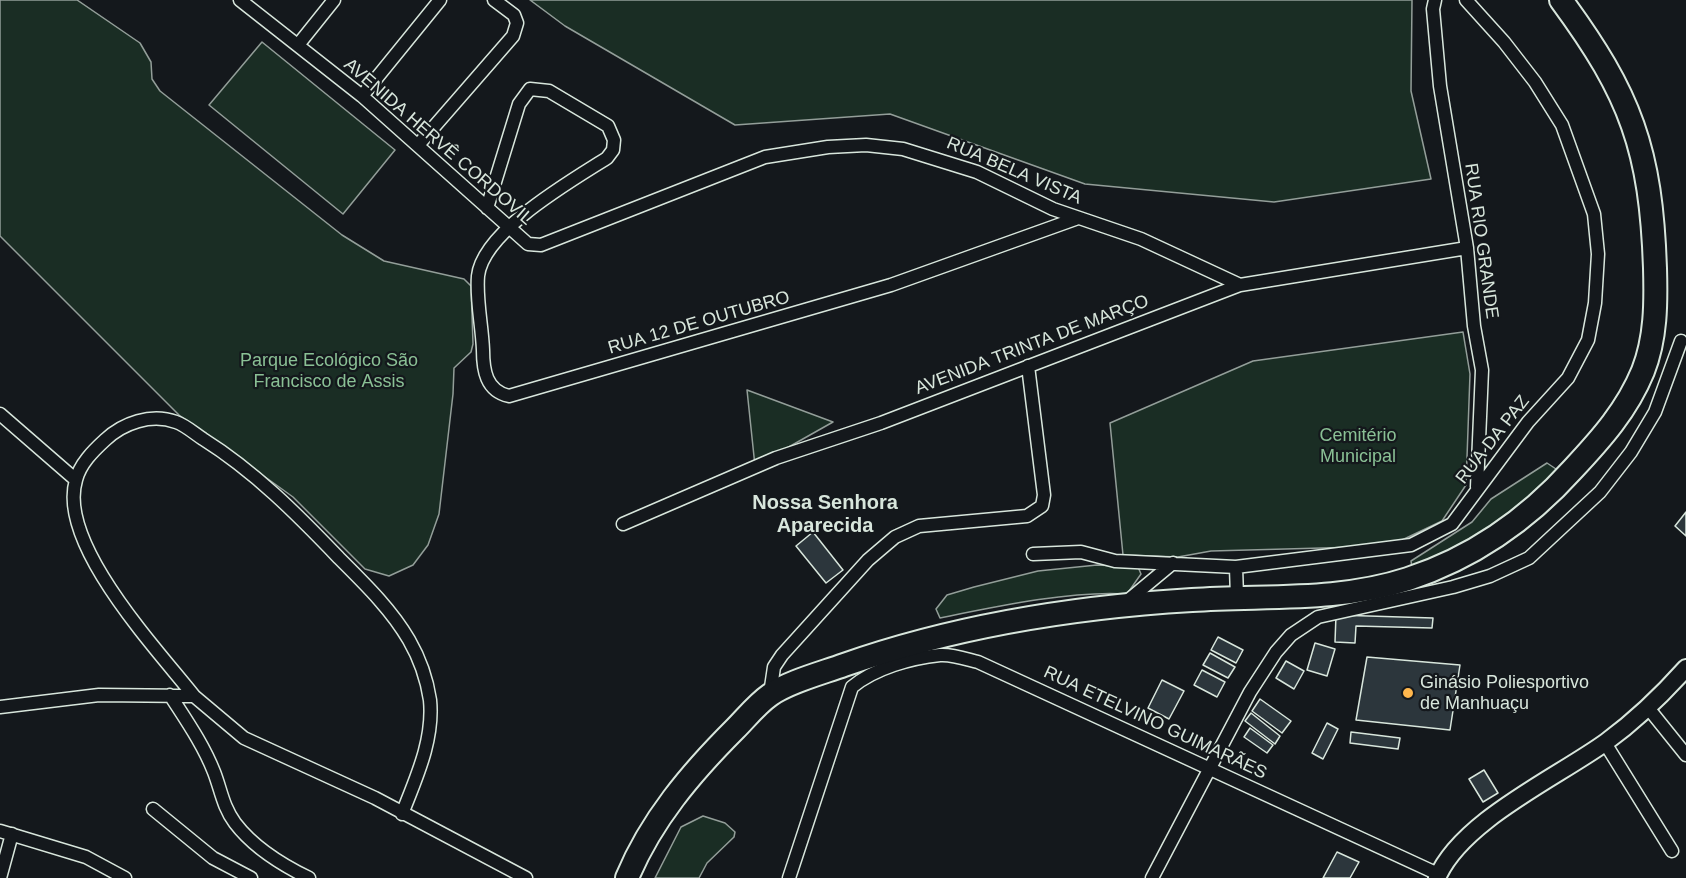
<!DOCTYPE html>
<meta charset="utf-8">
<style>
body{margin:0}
canvas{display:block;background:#14181c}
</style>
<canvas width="1686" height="878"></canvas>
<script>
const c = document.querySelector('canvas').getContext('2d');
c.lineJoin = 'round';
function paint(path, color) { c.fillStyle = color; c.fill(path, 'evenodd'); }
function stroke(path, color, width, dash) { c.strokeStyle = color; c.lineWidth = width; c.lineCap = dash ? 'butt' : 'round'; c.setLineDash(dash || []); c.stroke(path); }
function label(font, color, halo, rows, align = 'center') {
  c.font = font + ' Helvetica,sans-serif'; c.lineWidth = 4.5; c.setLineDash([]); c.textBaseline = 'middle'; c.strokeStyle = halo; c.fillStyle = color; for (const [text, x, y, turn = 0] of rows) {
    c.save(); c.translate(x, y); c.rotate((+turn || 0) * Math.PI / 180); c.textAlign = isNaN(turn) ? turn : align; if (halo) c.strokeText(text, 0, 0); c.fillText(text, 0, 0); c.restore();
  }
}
const green = new Path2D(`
 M0,0H77L140,43L151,62L152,79L160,91L342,235L384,261L464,279L471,286L473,344L471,352L454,368L453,394L439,514L428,545L413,565L389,576L365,569L293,497L179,415L0,236Z
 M530,0H1412L1411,91L1431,179L1274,202L1085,184L890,114L735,125L565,26Z
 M262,42L395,150L343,214L209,105Z
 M1463,332L1470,374L1466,485L1442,521L1402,540L1359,547L1211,551L1178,557L1123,555L1110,423L1253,361Z
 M747,390L833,422L755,466Z
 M1547,463L1556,469V476L1492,531L1412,568L1411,561L1472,522L1491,499Z
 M1097,565L1138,567L1141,574L1127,594C1073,590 994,607 940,618L936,609L947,595L974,587L1038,571Z
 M703,816L725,823L735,832L734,837L707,863L699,878H655L681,827Z`);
const building = new Path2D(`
 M1686,512V536L1675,526Z
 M813,532L843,570L826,583L796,546Z
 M1336,615L1433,618L1432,628L1356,626L1355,643L1335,642Z
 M1218,637L1243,650L1236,663L1211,650Z
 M1315,643L1335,649L1327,676L1307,670Z
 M1210,653L1235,667L1228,678L1203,665Z
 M1367,657L1460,665L1450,730L1356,720Z
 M1286,661L1304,671L1294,689L1276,678Z
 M1202,670L1225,682L1217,697L1194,685Z
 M1162,680L1184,691L1169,719L1148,708Z
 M1260,699L1291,721L1282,733L1252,711Z
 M1251,713L1280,736L1275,744L1245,721Z
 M1327,723L1338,729L1323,759L1312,753Z
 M1250,728L1273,745L1267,753L1244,737Z
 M1351,732L1400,738L1398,749L1350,743Z
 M1484,770L1498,793L1483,802L1469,779Z
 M1337,852L1359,862L1350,878H1323Z`);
const street = new Path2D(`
 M240,0L362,96L528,244L541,245L765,157L828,147L866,145L903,149L977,172L1053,209L1141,239L1240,285
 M1435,0L1433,9L1440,86L1467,248L1474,326L1482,370L1477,487
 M298,45L334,0
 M362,96L440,0
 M419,144L513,36L517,23L514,15L494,0
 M487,208L519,104L530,89L549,91L608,126L614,140L613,150L607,158C571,181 483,231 478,276C476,300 482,325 483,350C483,370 486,391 509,396L891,285L1078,218
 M0,414L76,480
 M623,524L776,458L881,423L1240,285L1467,248
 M1033,554L1081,552L1115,561L1236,567L1411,545L1452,524L1528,422L1568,378L1588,340L1595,303L1598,254L1594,214L1562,125L1535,82L1504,42L1466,0
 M1236,567L1237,597
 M1126,602L1173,563
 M770,694L774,667L782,655L868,560L895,537L919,526L1027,516L1042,506L1044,495L1028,366
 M170,695C186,720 203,744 214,772C221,790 223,807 235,823C254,848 282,865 309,878
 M194,696C156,648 57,543 76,480C80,464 93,451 105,440C123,423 151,413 176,422C185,425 194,433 203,439C254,471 297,514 339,558C364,583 391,609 409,640C420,659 427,680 430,700C434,740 416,778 402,814
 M0,707L99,695L194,696L244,738L375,798L526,878
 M1649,709L1686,755
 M1605,743L1672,851
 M153,809L213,858L251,878
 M0,831L86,857L125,878
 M0,878L12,834
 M789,878L852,687C875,668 911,658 940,655C952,654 966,659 978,662L1438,874
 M1152,878L1250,692L1276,652L1291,635L1318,617L1453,587L1490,576L1529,558L1600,492L1631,452L1655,412L1681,341`);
const secondary = new Path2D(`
 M1437,878C1461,821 1556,778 1606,742C1636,720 1661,696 1686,668`);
const highway = new Path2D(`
 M627,878C651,820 691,773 735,729C746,718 757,704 770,695C788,682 822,673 844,665C955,626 1074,607 1192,600C1264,595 1338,602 1408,579C1472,558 1528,519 1573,469C1601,439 1627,410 1643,371C1656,338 1656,303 1655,268C1651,150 1631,95 1561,0`);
const markers = [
 [1408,693,6,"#ffb74d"]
];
const streetNames = [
 ["AVENIDA HERVÊ CORDOVIL",438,142,41],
 ["RUA BELA VISTA",1014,171,23],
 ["RUA RIO GRANDE",1481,241,82],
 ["RUA 12 DE OUTUBRO",699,323,-16],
 ["AVENIDA TRINTA DE MARÇO",1032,345,-21],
 ["RUA DA PAZ",1493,440,-52],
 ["RUA ETELVINO GUIMARÃES",1155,723,25]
];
const parkNames = [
 ["Parque Ecológico São",329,361],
 ["Francisco de Assis",329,382],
 ["Cemitério",1358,436],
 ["Municipal",1358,457]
];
const poiNames = [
 ["Ginásio Poliesportivo",1420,683],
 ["de Manhuaçu",1420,704]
];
const neighbourhoodNames = [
 ["Nossa Senhora",825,503],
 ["Aparecida",825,526]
];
paint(green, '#1a2d24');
stroke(green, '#939e99', 1.5);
paint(building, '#2c363c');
stroke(building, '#d8e6dc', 1.5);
stroke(street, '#d8e6dc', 15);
stroke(secondary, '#d8e6dc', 20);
stroke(highway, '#d8e6dc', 26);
stroke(street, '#14181c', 12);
stroke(secondary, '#14181c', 16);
stroke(highway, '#14181c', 22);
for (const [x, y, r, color] of markers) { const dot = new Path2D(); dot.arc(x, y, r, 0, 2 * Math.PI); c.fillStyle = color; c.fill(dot); stroke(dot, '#14181c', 2); }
label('18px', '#d8e6dc', '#14181c', streetNames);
label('18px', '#8ac095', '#14181c', parkNames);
label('18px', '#d8e6dc', '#14181c', poiNames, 'left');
label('bold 20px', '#d8e6dc', '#14181c', neighbourhoodNames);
</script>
